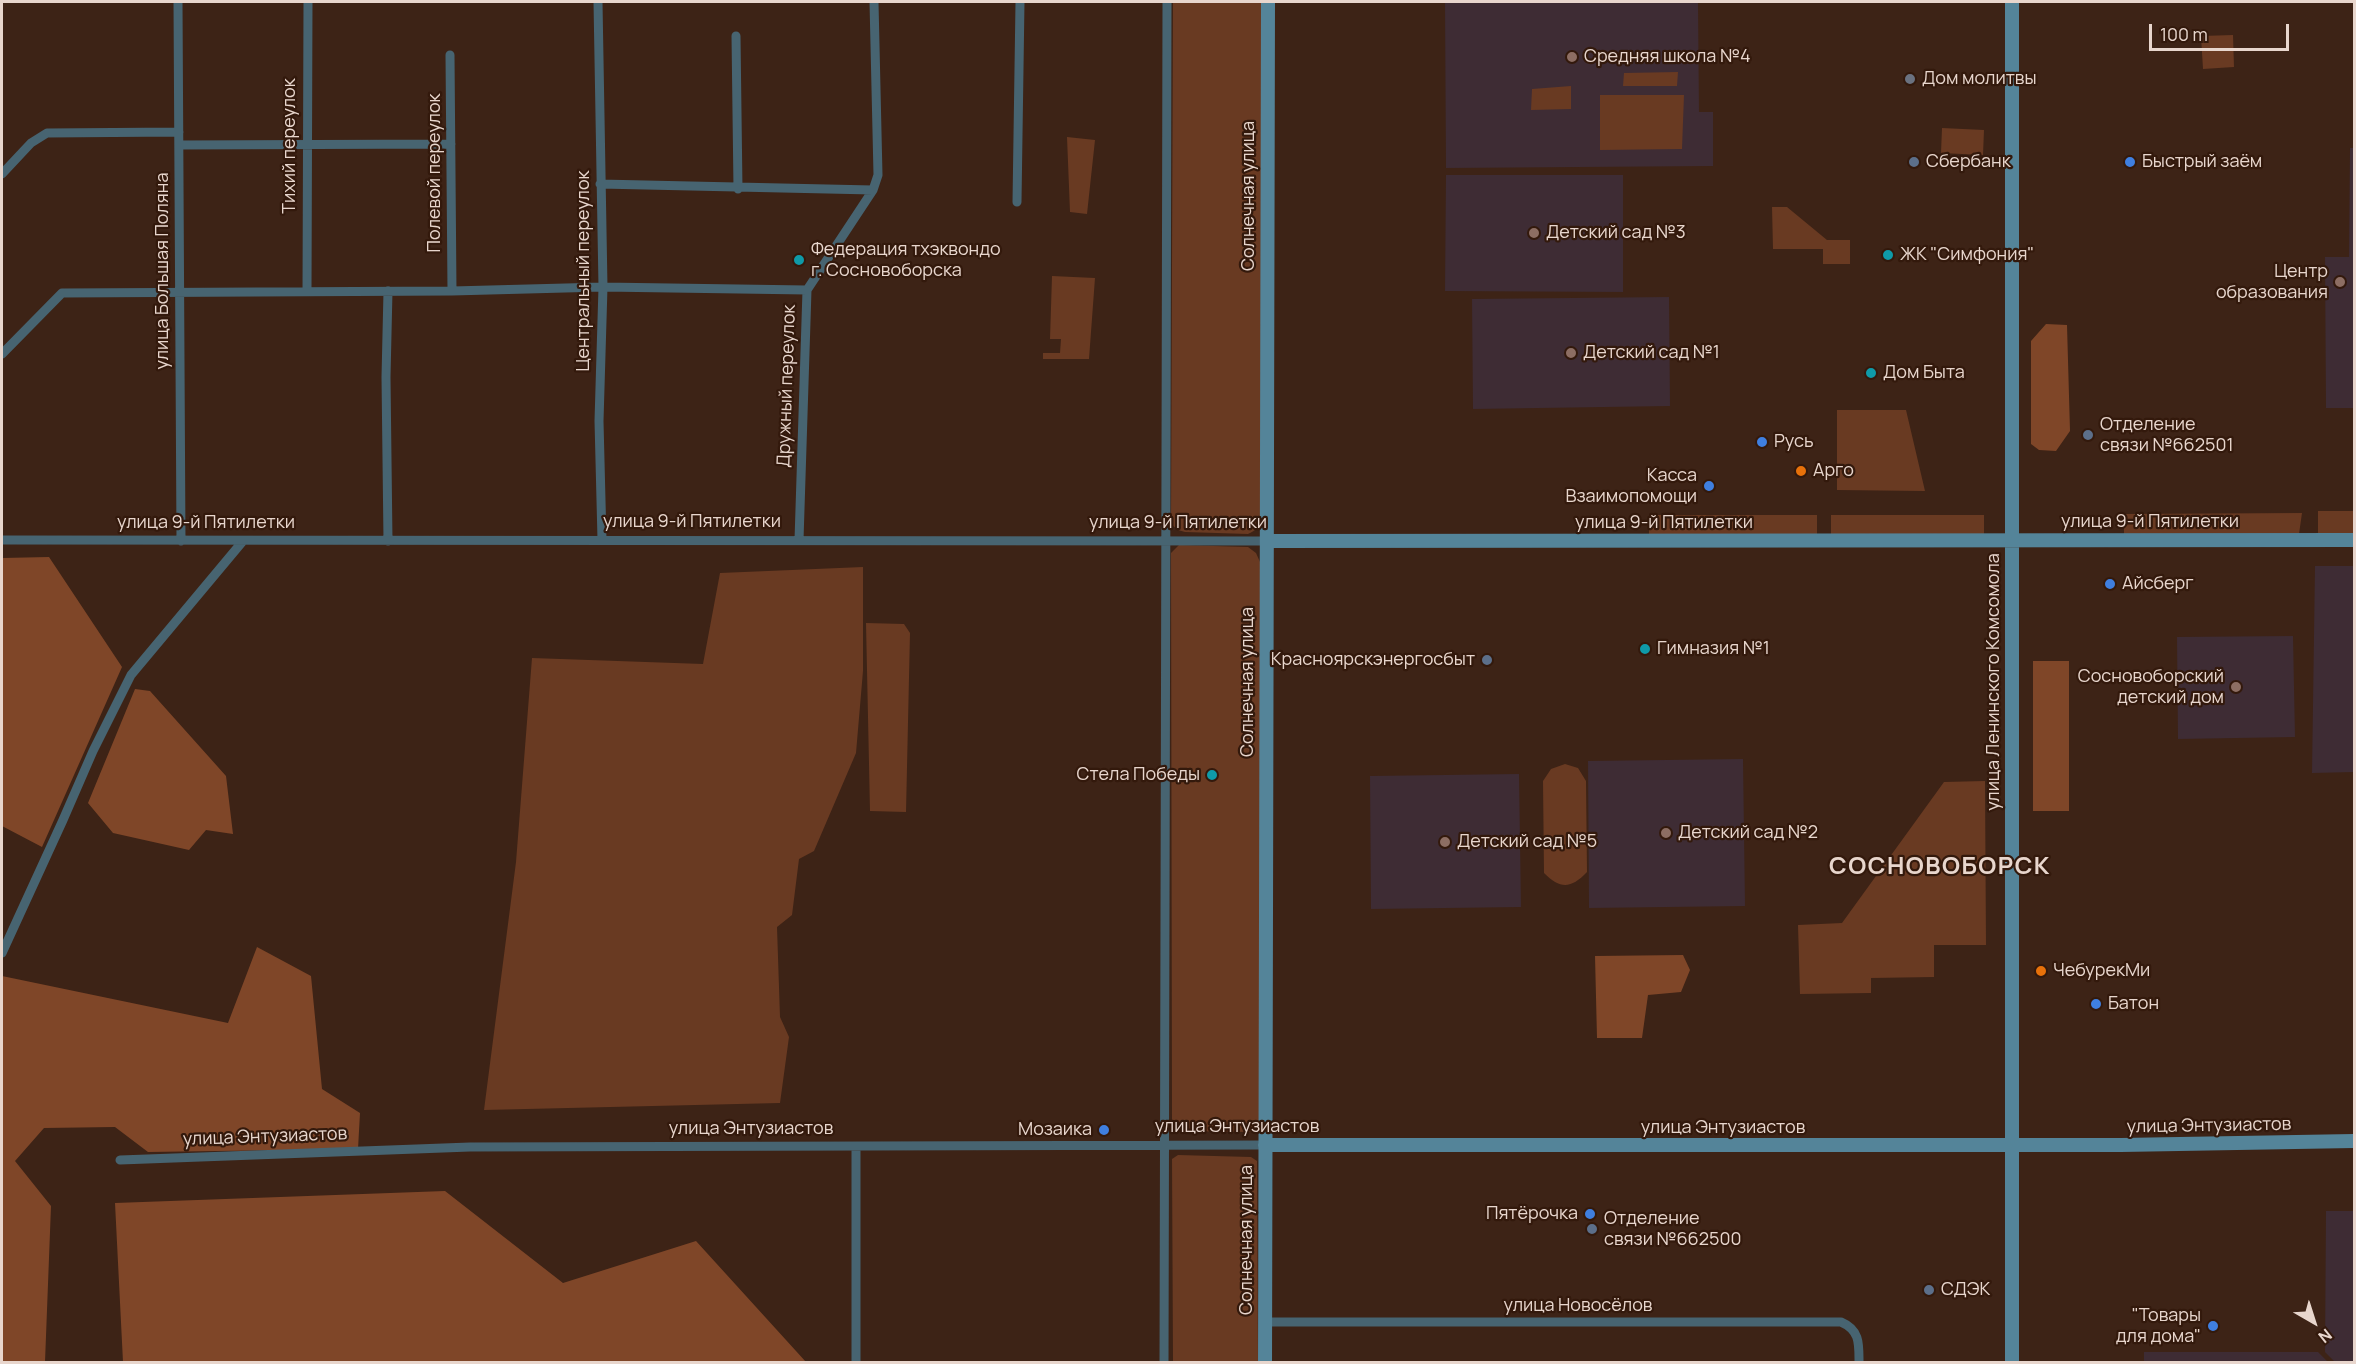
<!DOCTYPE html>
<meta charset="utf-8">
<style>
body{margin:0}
#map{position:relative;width:2356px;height:1364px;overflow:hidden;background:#3d2316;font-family:Manrope,sans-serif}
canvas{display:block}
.frame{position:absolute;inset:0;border:3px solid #e8d6cd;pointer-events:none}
.north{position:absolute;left:2284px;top:1292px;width:60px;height:60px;-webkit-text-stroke:4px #33190c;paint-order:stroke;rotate:141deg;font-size:16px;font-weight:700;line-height:24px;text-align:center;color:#e8d6cd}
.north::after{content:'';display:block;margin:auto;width:21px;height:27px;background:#e8d6cd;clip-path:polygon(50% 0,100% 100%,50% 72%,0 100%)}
.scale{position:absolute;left:2149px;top:24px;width:140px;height:27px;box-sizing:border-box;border:3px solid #e8d6cd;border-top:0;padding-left:8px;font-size:18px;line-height:21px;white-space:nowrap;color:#e8d6cd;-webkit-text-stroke:4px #33190c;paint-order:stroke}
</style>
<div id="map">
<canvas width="2356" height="1364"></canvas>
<div class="frame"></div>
<div class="north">N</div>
<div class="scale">100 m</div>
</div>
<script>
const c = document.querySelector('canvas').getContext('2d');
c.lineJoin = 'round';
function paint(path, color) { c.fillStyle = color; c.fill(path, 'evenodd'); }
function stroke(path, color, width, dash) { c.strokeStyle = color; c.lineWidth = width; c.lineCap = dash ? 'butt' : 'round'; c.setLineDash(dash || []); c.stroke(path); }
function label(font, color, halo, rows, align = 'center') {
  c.font = font + ' Manrope,sans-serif'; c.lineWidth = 4.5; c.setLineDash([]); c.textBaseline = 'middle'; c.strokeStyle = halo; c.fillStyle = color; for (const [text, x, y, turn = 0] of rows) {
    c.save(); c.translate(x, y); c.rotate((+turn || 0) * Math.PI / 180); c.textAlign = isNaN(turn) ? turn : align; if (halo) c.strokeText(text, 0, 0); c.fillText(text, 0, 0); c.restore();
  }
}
const education = new Path2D(`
 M1445,2H1698L1699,112H1713V166L1446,168Z
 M2350,148H2354V408H2326L2325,257H2349Z
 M1446,175H1623V292L1445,291Z
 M1669,297L1670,406L1473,409L1472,299Z
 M2315,566H2354V772L2312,773Z
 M2293,636L2295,737L2178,739L2177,637Z
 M1743,759L1745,906L1589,908L1588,761Z
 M1519,774L1521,907L1371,909L1370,776Z
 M2326,1211H2354V1362H2335L2325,1352Z
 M2144,1352H2318L2328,1362H2144Z`);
const green = new Path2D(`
 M1173,2H1261V510C1261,523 1260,529 1248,534L1185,532L1178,530L1171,524Z
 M2233,35L2234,67L2203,69L2201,36Z
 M1678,72L1677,86H1623L1624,73Z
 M1571,86V109L1531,110L1532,89Z
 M1600,95H1684L1682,149L1600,150Z
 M1942,128L1984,130L1983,155L1941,153Z
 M1067,137L1095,140L1087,214L1070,212Z
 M1772,207H1787L1827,240H1850V264H1823V249H1773Z
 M1052,276L1095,278L1089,359H1043V353H1060L1061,339H1050Z
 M1837,410H1906L1925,491L1837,490Z
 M2318,511H2354V536H2318Z
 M2302,513L2299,534L2124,536V514Z
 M1649,515H1817V535L1649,534Z
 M1831,515H1984V536H1831Z
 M1179,545L1248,547L1256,553L1260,562L1261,1121L1253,1132L1181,1131L1172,1122L1171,553Z
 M863,567V671L856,753L814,851L799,859L792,915L777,927L780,1017L789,1037L780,1103L484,1110L516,862L532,658L703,664L720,573Z
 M866,623L904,624L910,633L906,812L870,811Z
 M1565,764L1578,768L1586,781L1587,872C1571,889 1560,889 1544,873L1543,781L1551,769Z
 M1985,781L1986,945H1934V977L1871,978V993L1800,994L1798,925L1842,923L1944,782Z
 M1178,1155L1251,1157L1257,1161L1258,1362H1173L1172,1159Z`);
const forest = new Path2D(`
 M2046,324L2067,325L2070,431L2056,451L2039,450L2031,444V341Z
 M49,557L122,667L42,847L2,826V558Z
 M2033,661H2069V811H2033Z
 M135,689L150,691L226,776L233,834L206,830L189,850L113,833L88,803Z
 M257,947L311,976L322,1089L360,1113L358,1149L148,1152L115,1127L44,1128L15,1161L51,1206L45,1362H2V976L228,1023Z
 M1683,955L1690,970L1681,992L1648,995L1642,1038H1597L1595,956Z
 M445,1191L563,1283L696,1241L806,1362H123L115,1203Z`);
const street = new Path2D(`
 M178,2L181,541
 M598,2L603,287L599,421L602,540
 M736,36L738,189
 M450,55L452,291
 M179,145L451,144
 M2,174L31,143L47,133L179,132
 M600,184L873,190
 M1017,202L1020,2
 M307,291L308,2
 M2,354L62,293L452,291L603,287L807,290
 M2,540L1267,541
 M799,540L807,290L873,190L878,175L874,2
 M388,541L386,377L388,291
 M2,953L63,820L93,751L131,675L243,541
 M856,1147V1362
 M120,1160L470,1147L1265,1145
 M1265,1322H1841C1860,1330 1859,1344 1859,1362
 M1164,1362L1167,2`);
const secondary = new Path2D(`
 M1267,541L2354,540
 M1265,1145H2121L2354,1141
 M1265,1362L1268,2
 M2012,1362V2`);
const markers = [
 [1572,57,6,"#8d6e63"],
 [1910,79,6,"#6b7280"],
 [1914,162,6,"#5c6f8a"],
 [2130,162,6,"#3f7fe0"],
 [1534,233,6,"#8d6e63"],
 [1888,255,6,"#0f9aa8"],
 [799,260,6,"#0f9aa8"],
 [2340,282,6,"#8d6e63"],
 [1571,353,6,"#8d6e63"],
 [1871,373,6,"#0f9aa8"],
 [2088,435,6,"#5c6f8a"],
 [1762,442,6,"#3f7fe0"],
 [1801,471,6,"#e8710a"],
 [1709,486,6,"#3f7fe0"],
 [2110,584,6,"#3f7fe0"],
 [1645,649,6,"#0f9aa8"],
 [1487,660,6,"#5c6f8a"],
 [2236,687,6,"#8d6e63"],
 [1212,775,6,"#0f9aa8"],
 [1666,833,6,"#8d6e63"],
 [1445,842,6,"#8d6e63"],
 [2041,971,6,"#e8710a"],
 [2096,1004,6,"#3f7fe0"],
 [1104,1130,6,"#3f7fe0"],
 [1590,1214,6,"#3f7fe0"],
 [1592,1229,6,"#5c6f8a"],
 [1929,1290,6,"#5c6f8a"],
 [2213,1326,6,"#3f7fe0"]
];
const poiNames = [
 ["Средняя школа №4",1584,57],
 ["Дом молитвы",1922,79],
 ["Сбербанк",1926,162],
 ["Быстрый заём",2142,162],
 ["Детский сад №3",1546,233],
 ["Федерация тхэквондо",811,250],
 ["г. Сосновоборска",811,271],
 ["ЖК \"Симфония\"",1900,255],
 ["Центр",2328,272,"right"],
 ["образования",2328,293,"right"],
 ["Детский сад №1",1583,353],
 ["Дом Быта",1883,373],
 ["Отделение",2100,425],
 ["связи №662501",2100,446],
 ["Русь",1774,442],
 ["Арго",1813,471],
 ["Касса",1697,476,"right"],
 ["Взаимопомощи",1697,497,"right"],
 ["Айсберг",2122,584],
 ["Гимназия №1",1657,649],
 ["Красноярскэнергосбыт",1475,660,"right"],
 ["Сосновоборский",2224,677,"right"],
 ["детский дом",2224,698,"right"],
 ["Стела Победы",1200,775,"right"],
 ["Детский сад №2",1678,833],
 ["Детский сад №5",1457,842],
 ["ЧебурекМи",2053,971],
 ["Батон",2108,1004],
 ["Мозаика",1092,1130,"right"],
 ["Пятёрочка",1578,1214,"right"],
 ["Отделение",1604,1219],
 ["связи №662500",1604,1240],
 ["СДЭК",1941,1290],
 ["\"Товары",2201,1316,"right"],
 ["для дома\"",2201,1337,"right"]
];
const streetNames = [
 ["Тихий переулок",290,146,-90],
 ["Полевой переулок",435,173,-90],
 ["Солнечная улица",1249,196,-90],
 ["улица Большая Поляна",163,271,-90],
 ["Центральный переулок",584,271,-90],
 ["Дружный переулок",787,386,-88],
 ["улица 9-й Пятилетки",692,522],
 ["улица 9-й Пятилетки",2150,522],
 ["улица 9-й Пятилетки",206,523],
 ["улица 9-й Пятилетки",1178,523],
 ["улица 9-й Пятилетки",1664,523],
 ["Солнечная улица",1248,682,-90],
 ["улица Ленинского Комсомола",1994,682,-90],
 ["улица Энтузиастов",2209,1126,-1],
 ["улица Энтузиастов",1237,1127],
 ["улица Энтузиастов",1723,1128],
 ["улица Энтузиастов",751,1129],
 ["улица Энтузиастов",265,1137,-2],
 ["Солнечная улица",1247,1240,-90],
 ["улица Новосёлов",1578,1306]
];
const districtNames = [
 ["СОСНОВОБОРСК",1940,867]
];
paint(education, '#3e2c34');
paint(green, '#693a22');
paint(forest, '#7f4628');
stroke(street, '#476471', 9);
stroke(secondary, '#548499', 14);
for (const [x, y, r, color] of markers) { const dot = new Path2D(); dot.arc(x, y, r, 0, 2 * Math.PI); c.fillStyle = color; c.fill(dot); stroke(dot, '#33190c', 2); }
label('18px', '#e8d6cd', '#33190c', poiNames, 'left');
label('18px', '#e8d6cd', '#33190c', streetNames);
c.letterSpacing = '1.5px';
label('bold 24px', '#e8d6cd', '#33190c', districtNames);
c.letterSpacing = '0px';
</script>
